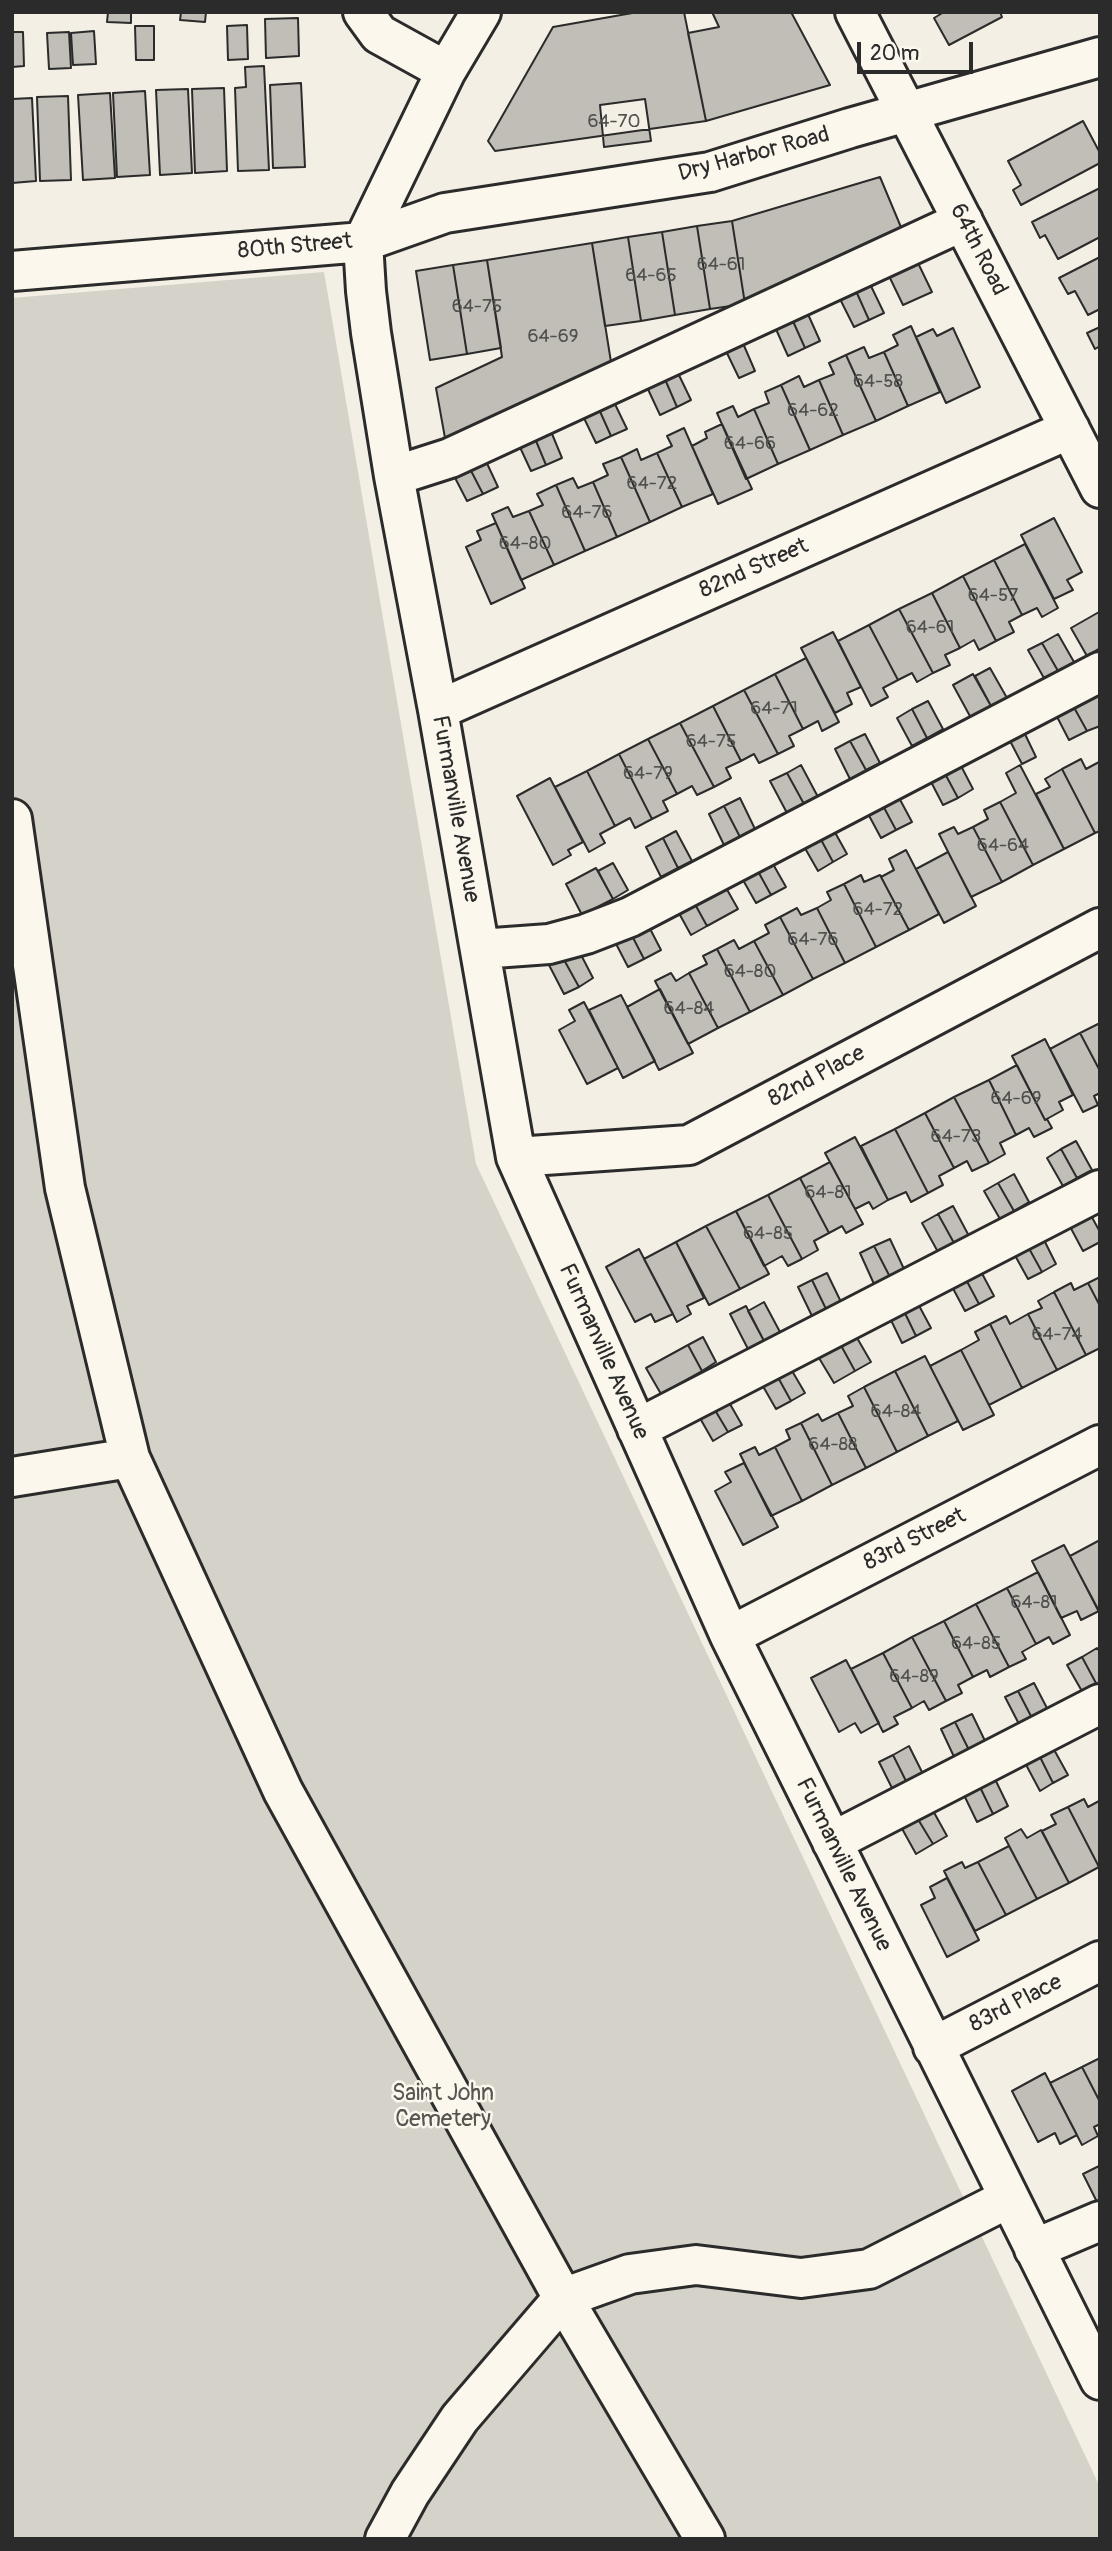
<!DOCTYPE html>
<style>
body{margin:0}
#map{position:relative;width:1112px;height:2551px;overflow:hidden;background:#f3efe4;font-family:Pangolin,sans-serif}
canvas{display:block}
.frame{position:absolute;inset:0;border:14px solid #2b2b2b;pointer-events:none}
.scale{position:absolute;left:857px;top:42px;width:116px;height:32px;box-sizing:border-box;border:4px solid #2b2b2b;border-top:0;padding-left:9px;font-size:21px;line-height:24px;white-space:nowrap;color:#2b2b2b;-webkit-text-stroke:5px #fbf7ec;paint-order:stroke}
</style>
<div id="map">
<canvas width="1112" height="2551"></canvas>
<div class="frame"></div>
<div class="scale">20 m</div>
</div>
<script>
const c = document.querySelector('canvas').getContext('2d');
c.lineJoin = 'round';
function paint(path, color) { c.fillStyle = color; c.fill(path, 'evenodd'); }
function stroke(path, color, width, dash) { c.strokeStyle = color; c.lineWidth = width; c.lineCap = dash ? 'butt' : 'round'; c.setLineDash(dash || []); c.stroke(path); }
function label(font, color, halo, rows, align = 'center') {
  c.font = font + ' Pangolin,sans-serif'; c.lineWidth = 5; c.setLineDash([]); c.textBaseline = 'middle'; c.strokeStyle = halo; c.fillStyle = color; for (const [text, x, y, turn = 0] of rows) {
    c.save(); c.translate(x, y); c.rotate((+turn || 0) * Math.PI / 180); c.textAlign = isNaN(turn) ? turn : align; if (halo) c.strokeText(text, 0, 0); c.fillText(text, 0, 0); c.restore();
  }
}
const green = new Path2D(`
 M324,272L476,1164L1100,2487V2539H12V298Z`);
const building = new Path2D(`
 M108,12H131V23L107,22Z
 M181,12H206L205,22L180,20Z
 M638,12H684L706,121L495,151L488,141L553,27Z
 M712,12H791L830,85L706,121L688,33L719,27Z
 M944,12H1000L1002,17L949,45L934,18Z
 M298,18L299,56L266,58L265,19Z
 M247,25L248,59L228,60L227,26Z
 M135,26H154V60H136Z
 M94,31L96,64L73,65L71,33Z
 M12,32H23L24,66L12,67Z
 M69,32L71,68L49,69L47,33Z
 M264,66L269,170L238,171L235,88L246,87L245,67Z
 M301,83L305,167L273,168L270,85Z
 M224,88L227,171L195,173L192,89Z
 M188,89L192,173L160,175L156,90Z
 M145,91L150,175L117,177L113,93Z
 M110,93L115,178L83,180L78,95Z
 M68,96L71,180L40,181L37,97Z
 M32,98L36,181L12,183V99Z
 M645,99L651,141L604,147L600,105Z
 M1083,121L1100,153V163L1021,205L1013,190L1021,185L1008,161Z
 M880,177L903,232L745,304L732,221Z
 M1100,188V237L1058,259L1045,235L1040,238L1032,222Z
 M732,221L745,304L710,309L697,226Z
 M697,226L710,309L675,315L662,232Z
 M662,232L675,315L641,321L628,237Z
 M628,237L641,321L605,326L592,243Z
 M592,243L611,362L445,438L436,388L502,357L487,260Z
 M1100,257V309L1088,315L1075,291L1068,294L1059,278Z
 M487,260L501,348L467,354L453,265Z
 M918,263L932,292L903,305L889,276Z
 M453,265L467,354L430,360L416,271Z
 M870,284L884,313L869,320L856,291Z
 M856,291L869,320L854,327L840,299Z
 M807,312L820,341L805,348L792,319Z
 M792,319L805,348L788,356L775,327Z
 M911,326L940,392L908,406L884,352L898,345L893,335Z
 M1100,327V346L1095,349L1087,333Z
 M953,328L980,387L946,403L916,337L933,329L937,336Z
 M742,341L755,371L739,378L725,349Z
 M864,347L869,358L884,352L908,406L876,421L846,355Z
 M846,355L876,421L843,435L819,380L834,374L829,363Z
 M677,371L691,400L677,407L664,377Z
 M799,376L804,387L819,380L843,435L810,450L781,385Z
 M664,377L677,407L660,415L646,385Z
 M781,385L810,450L778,464L754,409L769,403L765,392Z
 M613,400L627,429L611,436L598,407Z
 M733,406L738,417L754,409L778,464L746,479L717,413Z
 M598,407L611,436L596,443L582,414Z
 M722,424L752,489L718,504L692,446L707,438L705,432Z
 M684,428L713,494L682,507L657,453L672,446L667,436Z
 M550,429L562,458L546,465L534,436Z
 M534,436L546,465L531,471L518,443Z
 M637,449L641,460L657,453L682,507L650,522L621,457Z
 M484,457L498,487L483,494L468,465Z
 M621,457L650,522L617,537L593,482L608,475L603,464Z
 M468,465L483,494L467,501L452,472Z
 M573,478L578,488L593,482L617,537L585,551L556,485Z
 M556,485L585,551L554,565L529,511L543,505L537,494Z
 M508,507L513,517L529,511L554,565L521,580L492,514Z
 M1054,518L1082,572L1067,580L1073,590L1054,599L1021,535Z
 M496,523L525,588L491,604L466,547L481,540L477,531Z
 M1025,544L1058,608L1042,617L1037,608L1022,615L994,560Z
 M994,560L1022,615L1009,622L1014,632L996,641L963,576Z
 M963,576L996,641L979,650L974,640L960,648L932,593Z
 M932,593L960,648L945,655L950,665L933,673L899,609Z
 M899,609L933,673L917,682L912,673L898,680L869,625Z
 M1099,612L1100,648L1087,656L1071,628Z
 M869,625L898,680L883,688L888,697L871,706L838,641Z
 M833,632L861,687L847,693L852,704L835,713L801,648Z
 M1058,634L1074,662L1058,671L1042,643Z
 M1042,643L1058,671L1044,678L1028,650Z
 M806,658L839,722L822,731L818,721L803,729L775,674Z
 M990,668L1007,698L991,706L975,676Z
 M775,674L803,729L789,736L794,746L778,754L744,690Z
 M973,674L991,706L971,718L953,685Z
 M744,690L778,754L759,763L754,754L741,761L713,706Z
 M1100,690V726L1087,731L1071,702Z
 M928,701L943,729L927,738L912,709Z
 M1071,702L1087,731L1069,740L1054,711Z
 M713,706L741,761L726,768L731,778L714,787L680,723Z
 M912,709L927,738L912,746L897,718Z
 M680,723L714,787L697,795L692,786L677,794L648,739Z
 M1023,730L1036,757L1022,764L1008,737Z
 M865,734L880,763L866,770L850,741Z
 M648,739L677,794L663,801L668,811L652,819L619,754Z
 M850,741L866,770L850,779L835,749Z
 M619,754L652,819L635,828L630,818L615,826L587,771Z
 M1081,759L1086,769L1099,762L1100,764V831L1095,833L1062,769Z
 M959,762L973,789L958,798L943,770Z
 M801,765L818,797L804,804L787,773Z
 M1020,765L1064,849L1033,865L1000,802L1016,793L1006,773Z
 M1062,769L1095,833L1064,849L1036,794L1050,787L1045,779Z
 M943,770L958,798L943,805L929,778Z
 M587,771L615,826L600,834L605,843L589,852L555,787Z
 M787,773L804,804L787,813L770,781Z
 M550,778L583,842L568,850L571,855L553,865L517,796Z
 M897,794L912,822L896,830L881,802Z
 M740,798L755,829L740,837L724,806Z
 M881,802L896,830L881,838L866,810Z
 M1000,802L1033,865L1002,882L973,827L988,819L984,810Z
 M724,806L740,837L724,845L709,814Z
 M832,827L847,854L833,862L818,834Z
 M954,827L958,834L973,827L1002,882L971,897L939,834Z
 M676,831L692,861L678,868L663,838Z
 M818,834L833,862L818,871L802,843Z
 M663,838L678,868L661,877L646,847Z
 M906,850L939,914L909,930L881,877L894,870L889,859Z
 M948,852L976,906L944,923L916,869Z
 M769,857L786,887L771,895L754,864Z
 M613,863L628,890L613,899L598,871Z
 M754,864L771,895L756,903L739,873Z
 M596,868L613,899L582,915L566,884Z
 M861,875L864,882L880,875L909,930L876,947L844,884Z
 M844,884L876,947L845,963L817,908L831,900L827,892Z
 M725,886L738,909L707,926L691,897Z
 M691,897L707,926L691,935L675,906Z
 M797,908L801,915L817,908L845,963L813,979L780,917Z
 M780,917L813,979L783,995L754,941L769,933L765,925Z
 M646,921L661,950L644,959L629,930Z
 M629,930L644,959L628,967L613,938Z
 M734,940L739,949L754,941L783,995L750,1012L717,949Z
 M578,949L593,978L579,987L563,958Z
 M717,949L750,1012L718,1028L689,973L707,964L703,956Z
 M563,958L579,987L564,994L549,965Z
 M671,973L676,981L689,973L718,1028L688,1044L655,981Z
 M660,989L693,1053L659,1070L627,1007Z
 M621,995L655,1061L623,1078L589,1010Z
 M584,1002L618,1068L587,1084L559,1030L575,1021L569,1010Z
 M1100,1023V1071L1080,1033Z
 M1080,1033L1100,1071V1093L1094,1096L1098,1105L1083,1112L1050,1049Z
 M1045,1039L1073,1095L1059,1102L1063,1110L1045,1120L1012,1056Z
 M1017,1065L1045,1120L1047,1119L1052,1128L1034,1137L1029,1128L1016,1135L989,1080Z
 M989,1080L1016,1135L1000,1143L1005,1154L989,1163L954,1097Z
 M954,1097L989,1163L972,1171L967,1161L954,1168L925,1113Z
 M925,1113L954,1168L939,1176L943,1185L928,1193L895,1129Z
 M895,1129L928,1193L911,1202L906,1192L888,1200L861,1146Z
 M855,1137L888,1200L873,1209L869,1202L855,1209L825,1153Z
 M1076,1141L1092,1170L1077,1178L1061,1149Z
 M1061,1149L1077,1178L1063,1186L1047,1158Z
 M830,1162L863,1224L846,1233L842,1226L829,1233L800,1178Z
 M1014,1174L1029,1202L1014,1211L998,1183Z
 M800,1178L829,1233L814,1241L818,1250L802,1259L768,1195Z
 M998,1183L1014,1211L1000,1219L984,1191Z
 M768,1195L802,1259L788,1266L782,1256L764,1266L736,1211Z
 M953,1206L969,1236L954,1243L938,1214Z
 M1088,1210L1100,1232V1242L1083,1251L1067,1221Z
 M736,1211L769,1274L740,1289L706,1226Z
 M938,1214L954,1243L938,1252L922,1223Z
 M706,1226L740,1289L709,1305L676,1242Z
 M1041,1234L1056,1264L1042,1272L1026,1243Z
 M890,1239L904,1269L890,1277L874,1246Z
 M676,1242L704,1298L687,1306L691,1314L677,1322L644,1259Z
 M1026,1243L1042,1272L1028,1279L1012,1250Z
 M874,1246L890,1277L874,1284L860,1253Z
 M639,1249L673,1314L655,1322L651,1314L635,1322L606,1267Z
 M978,1266L994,1296L979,1304L963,1274Z
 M827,1273L841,1302L826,1309L812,1280Z
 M963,1274L979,1304L965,1311L949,1281Z
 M1100,1277V1306L1088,1283Z
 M812,1280L826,1309L812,1316L798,1287Z
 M1071,1283L1074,1290L1088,1283L1100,1306V1348L1086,1355L1054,1292Z
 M1054,1292L1086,1355L1057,1370L1028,1314L1042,1308L1038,1301Z
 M916,1300L931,1328L916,1336L902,1307Z
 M764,1302L780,1332L764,1341L748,1311Z
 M746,1306L764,1341L748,1349L730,1314Z
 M902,1307L916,1336L902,1343L888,1314Z
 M1028,1314L1057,1370L1022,1388L990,1324L1006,1316L1010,1324Z
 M990,1324L1022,1388L989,1405L961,1350L979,1340L975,1332Z
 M853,1331L871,1362L855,1371L838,1340Z
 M703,1337L716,1362L702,1371L688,1345Z
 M838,1340L855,1371L834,1383L816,1353Z
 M688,1345L702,1371L661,1394L646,1368Z
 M961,1350L994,1415L963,1430L930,1366Z
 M925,1356L958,1421L928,1436L895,1371Z
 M788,1364L805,1393L791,1401L775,1372Z
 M895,1371L928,1436L897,1452L864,1387Z
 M775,1372L791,1401L776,1409L760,1381Z
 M864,1387L897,1452L866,1468L838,1413L853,1406L848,1396Z
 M726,1397L742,1425L728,1432L712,1405Z
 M712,1405L728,1432L713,1441L697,1413Z
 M838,1413L866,1468L832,1485L801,1423L818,1414L822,1421Z
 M801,1423L832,1485L802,1501L775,1447L790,1439L786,1430Z
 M755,1447L759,1455L775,1447L802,1501L771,1516L740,1454Z
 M744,1463L778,1527L743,1545L715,1491L731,1482L725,1472Z
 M1100,1540V1609L1098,1610L1070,1556Z
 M1064,1545L1099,1611L1081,1620L1077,1611L1061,1618L1032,1561Z
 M1038,1572L1070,1635L1053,1644L1049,1637L1036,1644L1007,1588Z
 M1007,1588L1036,1644L1022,1652L1026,1659L1009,1667L976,1604Z
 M976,1604L1009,1667L990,1677L987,1670L973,1677L944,1621Z
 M944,1621L973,1677L958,1685L962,1693L946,1701L912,1637Z
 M912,1637L946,1701L929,1710L924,1701L912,1708L883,1653Z
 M1097,1648L1100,1652V1684L1097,1685L1082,1657Z
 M883,1653L912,1708L894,1717L898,1724L883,1732L851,1669Z
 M1082,1657L1097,1685L1083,1693L1067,1665Z
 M846,1660L879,1723L861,1733L855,1723L839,1732L811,1678Z
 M1034,1683L1049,1712L1033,1720L1018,1691Z
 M1018,1691L1033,1720L1020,1726L1005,1697Z
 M972,1714L987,1745L971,1754L955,1722Z
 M955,1722L971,1754L956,1761L941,1729Z
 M909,1746L924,1776L908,1785L893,1755Z
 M1052,1746L1068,1775L1053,1783L1038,1753Z
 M1038,1753L1053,1783L1040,1791L1024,1761Z
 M893,1755L908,1785L894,1792L879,1762Z
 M994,1777L1008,1806L993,1814L979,1785Z
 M979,1785L993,1814L977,1822L963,1793Z
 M1084,1799L1088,1807L1099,1801L1100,1803L1099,1867L1068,1807Z
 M931,1807L947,1836L933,1844L916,1816Z
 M1068,1807L1099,1867L1069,1883L1042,1831L1056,1824L1051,1815Z
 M916,1816L933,1844L916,1854L900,1825Z
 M1021,1829L1027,1838L1041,1830L1069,1883L1037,1899L1005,1838Z
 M1009,1846L1037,1899L1006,1915L978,1862Z
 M962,1862L965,1868L978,1862L1006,1915L975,1931L944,1871Z
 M947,1878L979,1940L947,1957L921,1905L935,1898L930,1887Z
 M1100,2058V2102L1082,2067Z
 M1082,2067L1100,2102V2124L1094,2127L1098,2136L1082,2145L1050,2083Z
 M1045,2073L1077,2135L1060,2144L1055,2133L1038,2142L1012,2091Z
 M1099,2166L1100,2203L1098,2204L1083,2174Z`);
const minor = new Path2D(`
 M363,12L379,34L446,71
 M481,12L446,71L363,242L366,291L371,333L394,476L438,710L516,1157L730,1636L1100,2380
 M855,12L1100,488
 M12,271L363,242L445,213L710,172L850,128L1100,57
 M394,476L450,458L963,221
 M438,710L1070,429
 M12,819L65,1188L130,1458L283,1791L563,2298L705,2539
 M480,949L549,944L586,934L630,917L1100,672
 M516,1157L689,1145L1100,928
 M637,1429L1100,1190
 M12,1477L130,1458
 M730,1636L1100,1445
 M832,1842L1100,1704
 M933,2047L1100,1961
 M1034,2249L1100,2221
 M385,2539L410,2493L460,2418L563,2298L630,2274L696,2265L801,2278L869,2269L1009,2198`);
const numberNames = [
 ["64-70",614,122],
 ["64-61",721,265],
 ["64-65",651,276],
 ["64-75",477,307],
 ["64-69",553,337],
 ["64-58",878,382],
 ["64-62",813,411],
 ["64-66",750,444],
 ["64-72",652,484],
 ["64-76",587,513],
 ["64-80",525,544],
 ["64-57",993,596],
 ["64-61",930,628],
 ["64-71",774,709],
 ["64-75",711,742],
 ["64-79",648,774],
 ["64-64",1003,846],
 ["64-72",878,910],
 ["64-76",813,940],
 ["64-80",750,972],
 ["64-84",689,1009],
 ["64-69",1016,1099],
 ["64-73",956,1137],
 ["64-81",828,1193],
 ["64-85",768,1234],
 ["64-74",1057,1335],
 ["64-84",896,1412],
 ["64-88",833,1445],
 ["64-81",1034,1603],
 ["64-85",976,1644],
 ["64-89",914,1677]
];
const streetNames = [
 ["Dry Harbor Road",754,155,-15],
 ["80th Street",295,247,-5],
 ["64th Road",978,250,63],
 ["82nd Street",754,569,-24],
 ["Furmanville Avenue",455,809,80],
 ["82nd Place",817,1077,-28],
 ["Furmanville Avenue",603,1352,66],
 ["83rd Street",915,1540,-27],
 ["Furmanville Avenue",843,1865,64],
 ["83rd Place",1016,2004,-27]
];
const parkNames = [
 ["Saint John",443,2094],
 ["Cemetery",443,2120]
];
paint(green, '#d5d2c9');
paint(building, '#c0beb6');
stroke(building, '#2b2b2b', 2);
stroke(minor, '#2b2b2b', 44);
stroke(minor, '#fbf7ec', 38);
label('19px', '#50504e', null, numberNames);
label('23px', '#2b2b2b', '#fbf7ec', streetNames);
label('23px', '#565552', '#fbf7ec', parkNames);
</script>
